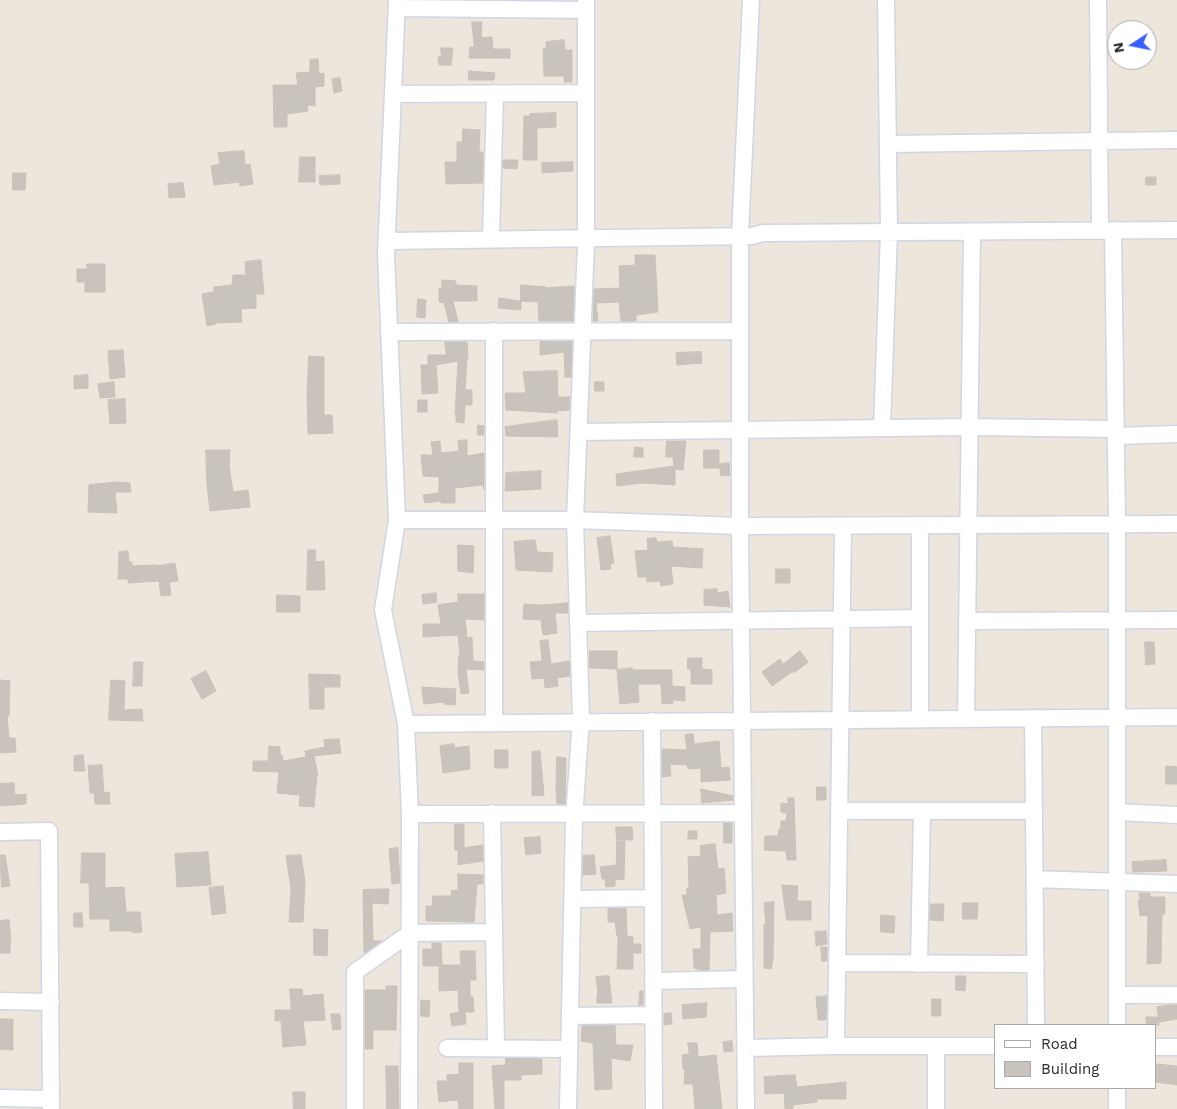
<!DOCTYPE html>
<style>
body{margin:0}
#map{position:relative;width:1177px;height:1109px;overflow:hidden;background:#ede6dc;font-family:"Work Sans",sans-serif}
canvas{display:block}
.legend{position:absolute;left:994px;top:1024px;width:162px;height:65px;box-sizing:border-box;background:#fff;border:1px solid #aaa;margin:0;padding:6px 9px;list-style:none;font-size:15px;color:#2b2b2b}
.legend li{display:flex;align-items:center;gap:10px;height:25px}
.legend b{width:25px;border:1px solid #aaa}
.north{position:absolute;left:1107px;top:20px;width:50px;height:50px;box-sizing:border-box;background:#fff;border:1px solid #aaa;border-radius:50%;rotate:259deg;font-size:14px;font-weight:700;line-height:20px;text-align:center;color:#2b2b2b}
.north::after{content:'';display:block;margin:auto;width:18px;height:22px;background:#385efe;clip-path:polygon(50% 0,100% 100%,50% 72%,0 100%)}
</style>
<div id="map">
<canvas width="1177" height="1109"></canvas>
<ul class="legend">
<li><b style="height:6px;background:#fff"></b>Road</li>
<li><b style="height:14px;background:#c8c3bc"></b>Building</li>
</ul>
<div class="north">N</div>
</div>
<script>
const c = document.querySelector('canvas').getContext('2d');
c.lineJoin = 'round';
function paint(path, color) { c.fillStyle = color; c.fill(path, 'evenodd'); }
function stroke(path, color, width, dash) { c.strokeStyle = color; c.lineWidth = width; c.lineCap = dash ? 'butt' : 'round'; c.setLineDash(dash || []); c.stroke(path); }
const building = new Path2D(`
 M472,22H482L481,38L492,37L493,49H510V58H469L470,47H474Z
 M564,40L565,50H572V82H564V76H544L543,49H546V42Z
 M441,48H453L451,65H439L438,57H441Z
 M318,59L319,74L324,73V86L315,87V106L307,105L308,111L287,114V127H274L273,85H298L296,73L310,72V60Z
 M469,71L495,73L494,80H469Z
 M340,78L342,91L334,93L332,79Z
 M556,113V127L537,128V160H523L524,116H530V114Z
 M463,129L480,130L479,152H483V183L446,184L445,162H457V142H462Z
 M244,151L245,165L250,164L253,184L240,186L239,182L214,185L211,166L220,164L218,153Z
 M300,157H315V182H299Z
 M503,160H518L517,169L503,168Z
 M573,162V171L542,173V163Z
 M13,173H26L25,190H13Z
 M340,175V184L320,185L319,176Z
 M1146,177H1156V185H1146Z
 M183,183L185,197L169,198L168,184Z
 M635,255H655L658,312L636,315V321H621L619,302L596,303L598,321H593L594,289L620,288L619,266L635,265Z
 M261,260L264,294H256V308L241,309L242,322L215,323L216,324L207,326L202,294L214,292V287L232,285L233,275H246L245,262Z
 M87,264H105V292H85V282H77V269H87Z
 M442,280L456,281V285L477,286V301H453L458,322H449L444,303L439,302V288H442Z
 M521,285L546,287L545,288L574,286L573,321H539L538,302L521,301V310L498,308L499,298L520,301Z
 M418,299L426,300L425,318L417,317Z
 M572,341L571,377H565L564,352L540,355V342Z
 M445,342H467L468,359L467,360L465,390H472V405H465L464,423L456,422V414H455L458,361L436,365L438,393L422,394L421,365H428V355H446Z
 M123,350L125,377L110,379L108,351Z
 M701,352L702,363L677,365L676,353Z
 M309,356L324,357V415H332L333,433L308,434L307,395Z
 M557,371L558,397H570L569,410L557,411V413L506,410L505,393H526L523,372Z
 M88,375V388L74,389V376Z
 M114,382L115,397L100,398L98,384Z
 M595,382H604V391H595Z
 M125,399L126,423L110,424L108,400Z
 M418,400H427V412H418Z
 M557,420L558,437L506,436L505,427Z
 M478,425L484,426V435H478Z
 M467,440V456L484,453V490L483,485L455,488V503H441V501L425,503L423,495L439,493V477L423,476L421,455H433L431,442L440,441L441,453L459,451L458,441Z
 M667,441H686L683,470L675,469V485L642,483L617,486L616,474L674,466L673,457H666Z
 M635,447L643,448V457H634Z
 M206,450H230L229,465L233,492L248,490L250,507L210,511L207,485Z
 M704,450H719V468H704Z
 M729,463L730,475L721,476L719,464Z
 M541,471V489L505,491L506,473Z
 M118,482L130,483L131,492H115L117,513L88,512L89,485Z
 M610,536L614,563L610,564L611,569L601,570L597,538Z
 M656,538L657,542L672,541L673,547L703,549L702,568L671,566L673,584L661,586L660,581L647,582V577H638L635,551L648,550L647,539Z
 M535,540L537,552L553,553L552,572L516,570L514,542Z
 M458,545L474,546L473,573L458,571Z
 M308,550H316L315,562L324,561L325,590H307Z
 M128,551L129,562H132V566L157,565V566L175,563L178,581L169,582L171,595L161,596L159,581L128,583V579H118L119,552Z
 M776,569H790V583H776Z
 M717,589V593L728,591L730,607L704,605V590Z
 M436,593L437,602L423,604L422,595Z
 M458,594H484V620L465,619L467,638L472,637L473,661L484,662V670L466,669L469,693L461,694L458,672L459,654H460L458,635L423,637V624H441L438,605L458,602Z
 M277,595L300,596V612H277Z
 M568,603V613H555L557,633L543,635L541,620L523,619L524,604L542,605Z
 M548,640L551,664L569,661L570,676L557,678L558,686L545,688L544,678L532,679L530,662L542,661L540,641Z
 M1145,642H1154L1155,664L1146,665Z
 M590,651H617V669L590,668Z
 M800,651L808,662L794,673L793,671L772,686L762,672L780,659L783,664Z
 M688,658H702V669L712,670V684H691V669H688Z
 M134,662H143L142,686H133Z
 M632,668L633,670H672V686L685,687V701L673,700V703L662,704L661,684H638L639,702L620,704L617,670Z
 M206,671L216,691L202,699L191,679Z
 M309,674L340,675V687H324V709H310Z
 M0,680L10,681L9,716H7L9,738H15L16,752L0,753Z
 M111,680L125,681L124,710L142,709L143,721L109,720Z
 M422,687L456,689L455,705L444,704V702L424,704Z
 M693,734L694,744L719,741L721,768L729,767L730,780L701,782V768L688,769L687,765L670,764L671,776L662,777V749L687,750L685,735Z
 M339,739L341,753L314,756L318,775H317L314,807L299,806L300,795L277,793L279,772L253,771V761H268L269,746L280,747V755H282L283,761L306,757L305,751L325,747L324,740Z
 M454,744L455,748L469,746L470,769L443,773L440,746Z
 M495,750H508V768H495Z
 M540,751L544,795L532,796V752Z
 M83,755L85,771H74V756Z
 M557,757L566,758L565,804H557L556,791Z
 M102,765L104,793L109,792L110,804H95L94,793H90L88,766Z
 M1166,766L1177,767V784H1166Z
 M14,783L15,795L26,794V804L0,806V784Z
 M817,787H826V800H817Z
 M701,789L733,796V800L702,803Z
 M788,798H794L796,860H787L786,851L764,850L765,836H778L779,829H781V821H786L787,813L781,812V803L788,804Z
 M724,823H732V843H724Z
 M455,824H464V848L483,845V861L458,865V850H455Z
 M616,827H632L633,840H617Z
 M689,831H697V839H688Z
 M540,837L541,853L526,855L524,838Z
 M617,841H625L624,879L615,880V886L606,887L605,879H602L600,867L616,865Z
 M715,844L718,869L724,868L726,893L716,895L717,915L732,913L733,931L710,932L709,970H702L694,968L693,949H701V927L690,929L682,895H687V888H689L688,857L701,856L700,846Z
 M398,848L400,883L392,884L389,849Z
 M208,852L211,885L177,887L175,854Z
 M82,853H105V888L124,887L126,912H140L142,932L133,933V931H110V919H90L89,883H81Z
 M0,855H5L10,886L2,887Z
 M301,855L305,882L303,922H289L291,888L286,856Z
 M594,855L596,874L583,875V856Z
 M1166,860L1167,871L1133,872L1132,862Z
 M458,874L483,875V884H477L474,922L426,921V906H432L433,896H452L451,891L458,890Z
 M782,885L798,886L797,901H811V920H787Z
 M223,886L226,913L212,915L209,888Z
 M380,889H389L388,904L372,903L373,941H382L364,953L363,890Z
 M1139,893H1150V897H1165V914H1162L1161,963L1147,964L1148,915L1140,916L1138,900H1140Z
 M774,902L773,960L771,969L764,968V924H766L764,903Z
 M963,903H978L977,919H963Z
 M931,904H944L943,921L930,920Z
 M626,908L627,936L633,937V944H641V953H633V969H617L618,936H617L615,922H608V909Z
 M74,913H82L83,927H74Z
 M881,915L895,916L894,933L881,932Z
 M9,920L11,941L10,942V953H0V921Z
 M314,929L328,930L327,956L314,955Z
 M826,931L827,944L816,946L815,932Z
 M432,943H441L442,965H461L460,951H475L476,980H470V996L473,997L474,1012H465L466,1024L452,1026L450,1014L459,1012L458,990L439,991V966H423V949H432Z
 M821,947H827V961H822Z
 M609,976L612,1003H597V994H598L596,977Z
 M956,976H966L965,991L956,990Z
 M386,986H397L396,1030H373V1049H365V990H386Z
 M290,989H302L303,996L323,994L325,1020L303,1021L306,1045L283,1047L281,1021H275V1010H291Z
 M640,991H643V1005H639Z
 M827,996L826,1020H818L816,997Z
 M932,999H941V1016H932Z
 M421,1000L430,1001L429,1017L421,1016Z
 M707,1003L706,1017L683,1019L682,1005Z
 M1170,1005H1177V1019L1159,1022L1157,1007Z
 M671,1013L672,1024L664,1025V1014Z
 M331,1014H340L341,1029L333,1030Z
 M1146,1017H1158L1159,1025H1147Z
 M0,1019H13V1050L0,1049Z
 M615,1025L616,1045H633L630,1061L611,1058L612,1089L595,1090L593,1043L581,1041L582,1026Z
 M732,1041L733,1051L724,1052L723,1042Z
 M688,1043H697L698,1057L716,1055L722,1109H695L693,1084H684L685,1069H683L682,1055L689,1054Z
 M506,1058L542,1059V1074L521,1075V1080H504V1109H495L492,1066L505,1065Z
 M459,1063H473V1109H459L458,1100L439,1102L437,1081H447V1075L459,1074Z
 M1156,1064L1177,1066V1085L1156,1082Z
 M386,1066H398L399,1109H387Z
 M795,1075L797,1087L846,1082V1099H816L817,1102L793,1105V1109H785L784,1093L765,1094L764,1077Z
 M293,1092H305V1109H294Z`);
const minor = new Path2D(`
 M397,0L386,254L397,520L383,610L406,724L410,814L409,1109
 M1098,0L1100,230
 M397,8L586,10
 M393,94L586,93
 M888,144L1177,140
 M1113,230L1117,524V1025
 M491,239L495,93
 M387,241L752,236L763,233L1177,230
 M494,331V723
 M389,332L740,331
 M882,428L889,232L886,0
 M579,432L969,427L1116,429
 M1116,436L1177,434
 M397,520H575L740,526L1177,524
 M920,525V719
 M967,621L1177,620
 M578,623L920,618
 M966,718L972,232
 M1033,718L1036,1025
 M652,721L654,1109
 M406,724L1177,717
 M839,811H1034
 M1117,812L1177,815
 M492,813L496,1047
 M410,814L742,813
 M0,832L49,831L51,1109
 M1035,879L1177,884
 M573,899L653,898
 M837,963L1036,964
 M919,964L922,811
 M653,981L744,979
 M1117,995H1177
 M0,1001L51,1002
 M570,1016L653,1015
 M836,1046L843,526
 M1156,1047H1177
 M447,1048L569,1049
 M745,1048L836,1046H996
 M0,1098L51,1099
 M355,1109V972L410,933L494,932
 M568,1109L574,818L581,719L575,520L586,243V0
 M746,1109L740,526V236L751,0
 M936,1109V1046
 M1117,1109V1088`);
paint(building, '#c8c3bc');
stroke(building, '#c8c2b6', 1);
stroke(minor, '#d1d5e4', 19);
stroke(minor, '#fff', 16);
</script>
